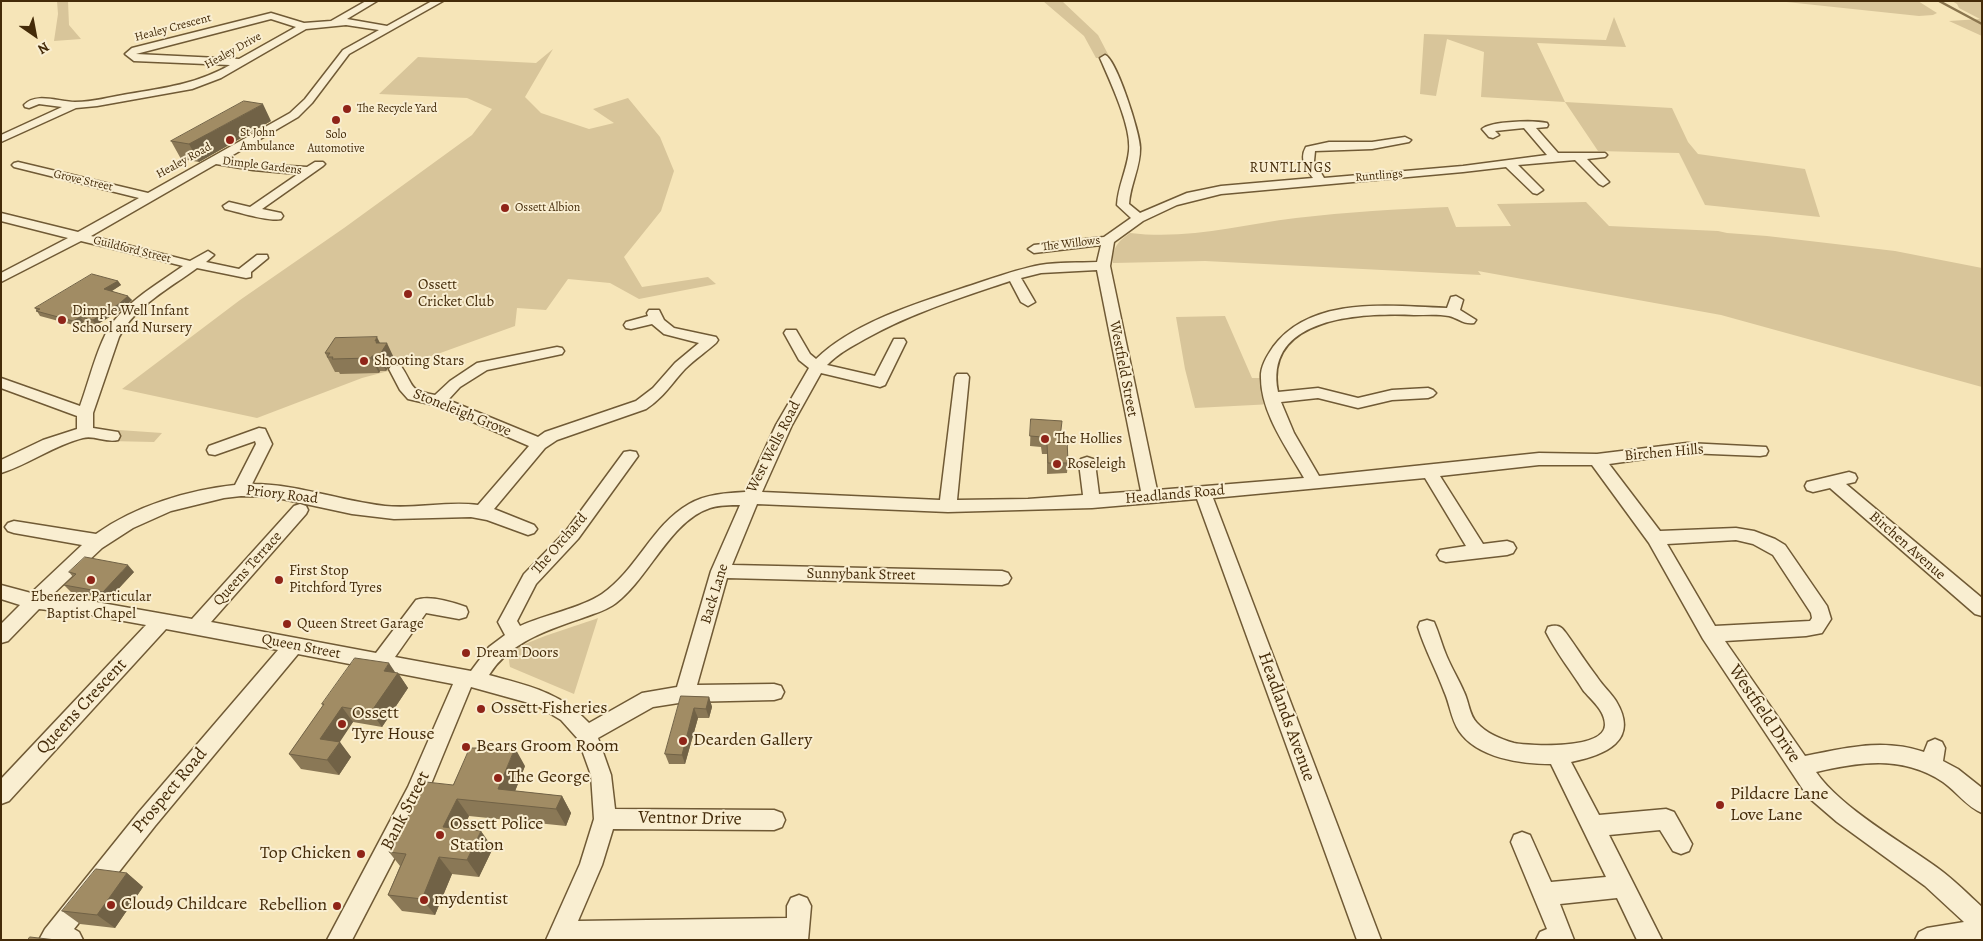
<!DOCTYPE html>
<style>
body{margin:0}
#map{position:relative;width:1983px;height:941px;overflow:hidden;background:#f6e5b8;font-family:Alegreya,serif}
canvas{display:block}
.frame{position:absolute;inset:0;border:2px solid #442b09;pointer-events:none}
.north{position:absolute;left:10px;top:10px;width:50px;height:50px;-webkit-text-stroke:4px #f9eed1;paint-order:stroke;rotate:147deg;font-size:14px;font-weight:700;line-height:20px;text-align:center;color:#442b09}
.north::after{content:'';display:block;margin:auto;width:18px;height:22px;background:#442b09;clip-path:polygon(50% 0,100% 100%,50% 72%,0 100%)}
</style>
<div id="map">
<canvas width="1983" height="941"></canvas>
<div class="frame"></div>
<div class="north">N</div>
</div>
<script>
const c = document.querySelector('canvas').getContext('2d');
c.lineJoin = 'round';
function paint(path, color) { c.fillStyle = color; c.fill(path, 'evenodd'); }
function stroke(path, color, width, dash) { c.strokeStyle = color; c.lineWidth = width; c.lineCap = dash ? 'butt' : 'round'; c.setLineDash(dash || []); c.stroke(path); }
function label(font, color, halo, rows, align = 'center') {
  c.font = font + ' Alegreya,serif'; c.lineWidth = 4; c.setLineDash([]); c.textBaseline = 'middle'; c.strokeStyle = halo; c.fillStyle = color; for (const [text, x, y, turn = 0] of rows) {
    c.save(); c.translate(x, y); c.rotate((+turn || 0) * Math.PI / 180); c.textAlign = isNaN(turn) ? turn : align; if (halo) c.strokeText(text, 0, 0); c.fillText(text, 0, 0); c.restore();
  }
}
const green = new Path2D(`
 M57,1H68L69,25L81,39L54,41L58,14Z
 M1043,1H1062L1098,35L1110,58H1096L1084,36Z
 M1777,1H1918L1937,13L1933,15L1919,16Z
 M1952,1H1982V36L1949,21L1980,19L1959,8L1957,4Z
 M1614,17L1626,47L1537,43L1565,102L1672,108L1688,142L1698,154L1805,169L1820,217L1705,205L1679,153L1598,151L1565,102L1481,97L1484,52L1447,39L1436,96L1420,94L1424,34L1606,40Z
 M553,49L525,97L541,113L589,129L614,123L593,109L628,98L660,137L674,171L661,211L624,257L642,287L708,277L716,284L639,299L610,283L568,279L546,310L517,308L515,326L396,369L362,378L257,418L122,389L240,300L344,228L472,135L492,109L467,98L379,94L418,57L536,63Z
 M1586,202L1609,226L1718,231L1727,233L1767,236L1895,251L1982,268V387L1721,315L1478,271L1481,275L1205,261L1113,263C1112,248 1118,241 1130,233C1188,240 1240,225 1296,218C1347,212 1398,209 1448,207L1456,227L1511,226L1497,204Z
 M1225,316L1252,378H1267L1273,404L1195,408L1185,369L1176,317Z
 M119,430L162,433L154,442L108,441Z
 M598,618L574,694L510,667C509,662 508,656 512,652C523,641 580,625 598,618Z`);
const stream = new Path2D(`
 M1939,1L1982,24`);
const minor = new Path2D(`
 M366,1H377L347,19L387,26L432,1H443L349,54L312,103L298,117L226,159L253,164L307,167L315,162H323L325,164L323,166L262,209L281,213L283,216L281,219C269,222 238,212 225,209L223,206L229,202L250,207L298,174L253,170L216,164L91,236L190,261L208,251L214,255L206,262L239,269L257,255H267L268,258L251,272V277L246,278L197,268C170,288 135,306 119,337L93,413V428L118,432L120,436L118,440C106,443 94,435 83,438C54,445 30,464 1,473V460L43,440L77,429V416L1,388V378L80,406C89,382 98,342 113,322C131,299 159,283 183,266L81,241L1,282V273L68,238L1,221V213L78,232L139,198L14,167L12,165L14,163L18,162L148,193L290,113L305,99L343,50L379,30L346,25L306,29L221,78L192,89L97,106L76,108L1,142V135L62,107L39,104L29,108L25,107L24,105C36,92 59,102 75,102C93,102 110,97 128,94C165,88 196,84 230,65L134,61L125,54L132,48L271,13L304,23L331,21ZM271,19L296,27L239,59L136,54Z
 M1105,55C1116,58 1140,133 1140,147C1141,166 1130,185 1129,204L1140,213L1187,193L1221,186L1313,178C1306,168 1299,159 1306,147L1329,142H1372L1405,137L1411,140L1409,142L1372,149L1315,151L1314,161L1324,178L1463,166L1547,155L1524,128L1495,131L1499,135L1493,138L1489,137L1482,129C1490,121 1534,120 1547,123L1548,125L1547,127L1536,128L1558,153H1605L1607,155L1605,157L1587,159L1609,182L1603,186L1599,184L1575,160L1518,165L1543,190L1537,194L1533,193L1506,167L1463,172L1221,194L1177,205L1143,221L1114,242L1110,266L1157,490L1304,478C1287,448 1261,413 1261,378C1260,367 1267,356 1273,347C1311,295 1391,306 1447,308L1451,297L1456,296L1463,300L1460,310L1476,320L1474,323C1464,325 1458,318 1449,316C1438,314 1426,315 1414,315C1363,313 1263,316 1278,392L1318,388L1358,398L1392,390L1428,388L1433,390L1436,393L1433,396L1428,398L1392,400L1358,408L1318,398L1281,402L1294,433L1319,476L1539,453L1597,454L1687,443L1766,447L1768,451L1766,455L1760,456L1687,453L1609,464L1660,531L1736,528L1754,531L1775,539L1785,545L1827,606L1831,619L1822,633L1806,636L1725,641L1805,756C1846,748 1883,738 1924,752L1928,742L1935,739L1942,742L1945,748L1943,761L1958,769L1982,788V813C1967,807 1956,791 1943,782C1902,755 1860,762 1816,772C1841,808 1902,842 1939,869C1954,880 1968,894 1982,907V940H1915L1919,932L1927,928L1964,922L1925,886L1837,822L1808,797L1703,639L1649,543L1592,465H1539L1440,476L1483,544L1507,541L1513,543L1516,548L1513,553L1507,555L1446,562L1440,560L1437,555L1440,550L1466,546L1425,478L1213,498L1381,940H1357L1197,499L1092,508L948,512L757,504L732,565L1002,571L1008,573L1011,578L1008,583L1002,585L727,578L697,685L774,684L781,686L784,692L781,698L774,700L685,702L653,707L598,738L611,775L615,809L774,810L782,813L785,820L782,827L774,830L613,829L602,865L578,921L787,918V906L791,898L799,895L807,898L811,906L808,940H546L580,864L594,819L591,775L578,739L561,720L536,705L471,687L424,801L352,940H327L408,787L453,684L298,654L155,826L74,929L79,932L83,940H39L45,929L139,812L278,650L166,629L9,801L1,804V779L146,625L85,614L39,609L8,641L1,643V624L20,605L1,599V585L31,593L82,545L14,533L8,531L5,527L8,523L14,521L96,534C135,506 188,490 235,485L256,444L255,441L215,455L209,454L207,450L209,446L259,428L265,429L272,444L252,484C297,484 341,501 385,506C416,509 447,501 478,505L529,446L434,405L408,399L400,390L389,369L391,366H401C415,387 408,390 435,395L450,381L477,363L557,347L562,348L564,351L562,354L487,370L460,387L448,400L538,437L545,432L636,401L653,388L675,363L699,343L664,334L652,324L631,329L626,328L624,325L626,322L648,316L647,313L649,310H659L664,320L674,328L716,337L718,340L716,343C706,352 695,359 685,369C672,383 663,398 646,409L557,440L545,448L494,509L534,525L537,529L534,533L528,535L487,520L471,517L394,519L352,514L273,497L241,496L224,498L171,511L133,528L102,548L51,596L85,600L192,619L294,506L300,504L306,506L308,510L306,514L211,622L376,653L416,600C429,595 452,602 466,607L468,612L466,617L459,619L426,613L395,657L471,671L489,647L505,635L498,622L524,574L566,531L624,452L630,451L636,452L638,456L578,539L536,584L517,621L520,626C544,615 581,608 602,594C637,570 652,525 689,504C706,494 727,493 745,492L776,425L809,368L799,360L784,333L786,330H796L810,354L816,359C853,323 915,304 963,288C988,280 1014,270 1040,265C1058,262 1078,263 1097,262L1101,245L1034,253L1028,249L1034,245L1104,237L1131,218L1117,205C1118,186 1127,170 1129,151C1132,127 1110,81 1100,58ZM1097,270L1141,491L1099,494L1095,463L1093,459L1087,457L1081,459L1079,463L1083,495L1028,499L957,500L969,377L967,374H957L955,377L940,500L762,492L792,425L821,373L880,387L885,385L906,342L904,339H894L875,376L827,365C839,353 851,347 865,339C911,313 960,298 1010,281L1021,302L1028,306L1035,302L1021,278L1041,273ZM740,505L711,571L677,687L642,693L589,723C560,692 529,686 489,675C510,641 549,630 585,617C596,613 607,610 616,603C649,578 670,521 710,508C719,505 730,505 740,505ZM1736,540L1753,544L1773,555L1811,613L1812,618L1810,621L1715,626L1667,544Z
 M1849,472L1855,474L1857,478L1855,482L1846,484L1982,598V616L1975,614L1830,488L1813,492L1807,490L1805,486L1807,482Z
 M1427,620L1434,622C1439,633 1442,646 1447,657C1452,669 1459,680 1464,692C1469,702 1469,715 1477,723C1486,733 1500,739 1514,743C1530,746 1604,750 1605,725C1605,710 1591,700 1583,690C1571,671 1556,652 1546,632L1548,627C1557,624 1561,626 1566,633C1577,648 1586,663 1597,677C1603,686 1611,693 1616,701C1640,741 1605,755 1571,762L1599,815L1666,809L1674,812L1692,844L1689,851L1681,854L1673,851L1660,830L1609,835L1662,940H1637L1617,898L1560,904L1574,940H1536L1540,932L1547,929L1511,842L1514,835L1522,832L1530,835L1551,882L1606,877L1551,764C1521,764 1477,758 1459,731C1451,719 1450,704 1444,691C1436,669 1425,650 1418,627L1420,622Z`);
const wall = new Path2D(`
 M271,121L199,162L181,159L171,141Z
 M118,281L121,285L112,291L132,300L123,309L96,325L84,322L77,326L40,316L35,308Z
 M380,343L394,358L386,371H380L379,373L340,374L339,372H335L325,353Z
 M1031,419L1061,438L1068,463L1067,473L1047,474V454H1042L1041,447L1030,446Z
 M69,572H134L109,599L71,592L64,585L73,577Z
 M395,673H398L408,688L382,727L353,722L339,742L351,757L339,775L301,769L289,754L323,706L322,704Z
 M681,696L709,697L712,707L709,718H698L685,764H669L665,754Z
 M525,766L515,791L562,796L571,813L566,826L469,816L463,829L493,848L479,877L452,874L435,915L402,911L388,895L400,866L389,852L453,785Z
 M127,873L143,887L115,928L80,924L62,911Z`);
const shadedWall = new Path2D(`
 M263,104L271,121L199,162L189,144Z
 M118,281L121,285L107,294L104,289Z
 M128,296L132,300L123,309L96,325L93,320Z
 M80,317L84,322L77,326L73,321Z
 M377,337L383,349L387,343L394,358L386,371L379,356L375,341Z
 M372,356L380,371L379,373L371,358Z
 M128,565L134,572L109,599L103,592Z
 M389,663L397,675L398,673L408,688L382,727L371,712L384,671Z
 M709,697L712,707L709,718L706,709Z
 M342,707L353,722L332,754L320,739Z
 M694,708L698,718L685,764L682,755Z
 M340,742L351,757L339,775L327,760Z
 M515,748L525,766L510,804L498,789Z
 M562,796L571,813L566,826L556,809Z
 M457,799L469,816L455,844L443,827Z
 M481,831L493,848L479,877L467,860Z
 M439,857L452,874L435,915L422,899Z
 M127,873L143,887L115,928L97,915Z`);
const building = new Path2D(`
 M244,101L263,104L189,144L171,141Z
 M92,274L118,281L104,289L128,296L119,304L93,320L80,317L73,321L36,311L40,309L35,308Z
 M377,337L375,341H377L376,343H387L379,356H372L371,358L332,359L333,357H327L330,353H325L335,338Z
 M1031,419L1062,421L1060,438H1067L1068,463H1048L1047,444H1042V437L1030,436Z
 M85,557L128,565L103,592L64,585L76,574L69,572Z
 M355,658L389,663L384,671L398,673L371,712L342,707L320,739L340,742L327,760L289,754L324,704H322Z
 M681,696L709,697L706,709L694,708L682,755L665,754Z
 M470,748H515L498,789L562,796L556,809L457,799L443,827L481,831L467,860L439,857L422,899L388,895L406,854L389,852L426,782L453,785Z
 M96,869L127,873L97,915L62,911Z
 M30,937L56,940H28Z`);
const markers = [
 [347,109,5,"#8f2418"],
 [336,120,5,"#8f2418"],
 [230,140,5,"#8f2418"],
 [505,208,5,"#8f2418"],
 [408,294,5,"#8f2418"],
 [62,320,5,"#8f2418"],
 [364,361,5,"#8f2418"],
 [1045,439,5,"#8f2418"],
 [1057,464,5,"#8f2418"],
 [91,580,5,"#8f2418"],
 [279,580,5,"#8f2418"],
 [287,624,5,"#8f2418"],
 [466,653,5,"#8f2418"],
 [481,709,5,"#8f2418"],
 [342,724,5,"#8f2418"],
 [683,741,5,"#8f2418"],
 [466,747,5,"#8f2418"],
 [498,778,5,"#8f2418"],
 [1720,805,5,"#8f2418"],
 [440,835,5,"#8f2418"],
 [361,854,5,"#8f2418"],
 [424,900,5,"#8f2418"],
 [111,905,5,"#8f2418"],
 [337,906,5,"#8f2418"]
];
const farStreetnames = [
 ["Healey Crescent",173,28,-15],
 ["Healey Drive",233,51,-29],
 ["Healey Road",184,161,-29],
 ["Dimple Gardens",262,166,7],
 ["Runtlings",1379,176,-5],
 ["Grove Street",83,181,13],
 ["The Willows",1071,244,-7],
 ["Guildford Street",132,250,14]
];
const farPoinames = [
 ["The Recycle Yard",357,109],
 ["St John",240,133],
 ["Ambulance",240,147],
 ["Solo",336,135,"center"],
 ["Automotive",336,149,"center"],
 ["Ossett Albion",515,208]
];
const farNeighbourhoodnames = [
 ["RUNTLINGS",1291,169]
];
const poiNames = [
 ["Ossett",418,285],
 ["Cricket Club",418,302],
 ["Dimple Well Infant",72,311],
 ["School and Nursery",72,328],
 ["Shooting Stars",374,361],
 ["The Hollies",1055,439],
 ["Roseleigh",1067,464],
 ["First Stop",289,571],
 ["Pitchford Tyres",289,588],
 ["Ebenezer Particular",91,597,"center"],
 ["Baptist Chapel",91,614,"center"],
 ["Queen Street Garage",297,624],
 ["Dream Doors",476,653]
];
const streetNames = [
 ["Westfield Street",1123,369,79],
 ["Stoneleigh Grove",462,413,22],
 ["West Wells Road",774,447,-63],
 ["Birchen Hills",1664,453,-5],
 ["Priory Road",282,495,7],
 ["Headlands Road",1175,495,-5],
 ["The Orchard",560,544,-49],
 ["Birchen Avenue",1907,546,41],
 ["Queens Terrace",248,569,-48],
 ["Sunnybank Street",861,575,1],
 ["Back Lane",715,594,-73],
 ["Queen Street",301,647,11]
];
const nearStreetnames = [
 ["Queens Crescent",82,707,-47],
 ["Westfield Drive",1764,714,56],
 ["Headlands Avenue",1286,717,70],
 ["Prospect Road",170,791,-50],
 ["Bank Street",406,811,-63],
 ["Ventnor Drive",690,819,1]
];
const nearPoinames = [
 ["Ossett Fisheries",491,709],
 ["Ossett",352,714],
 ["Tyre House",352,735],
 ["Dearden Gallery",693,741],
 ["Bears Groom Room",476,747],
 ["The George",508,778],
 ["Pildacre Lane",1730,795],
 ["Love Lane",1730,816],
 ["Ossett Police",450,825],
 ["Station",450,846],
 ["Top Chicken",351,854,"right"],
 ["mydentist",434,900],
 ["Cloud9 Childcare",121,905],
 ["Rebellion",327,906,"right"]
];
paint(green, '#d8c59a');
stroke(stream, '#8a754e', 2.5);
stroke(minor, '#705a35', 3);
paint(minor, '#f9eed1');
paint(wall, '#8a7856');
paint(shadedWall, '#716246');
paint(building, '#a18c64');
stroke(building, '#716246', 1);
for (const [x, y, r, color] of markers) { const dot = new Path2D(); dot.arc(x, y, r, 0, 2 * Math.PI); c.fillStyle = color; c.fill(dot); stroke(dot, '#f9eed1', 2); }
label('12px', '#442b09', '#f9eed1', farStreetnames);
label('12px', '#442b09', '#f9eed1', farPoinames, 'left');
c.letterSpacing = '1px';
label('14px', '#442b09', '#f9eed1', farNeighbourhoodnames);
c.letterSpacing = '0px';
label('15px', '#442b09', '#f9eed1', poiNames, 'left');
label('15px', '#442b09', '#f9eed1', streetNames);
label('18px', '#442b09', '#f9eed1', nearStreetnames);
label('18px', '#442b09', '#f9eed1', nearPoinames, 'left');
</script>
